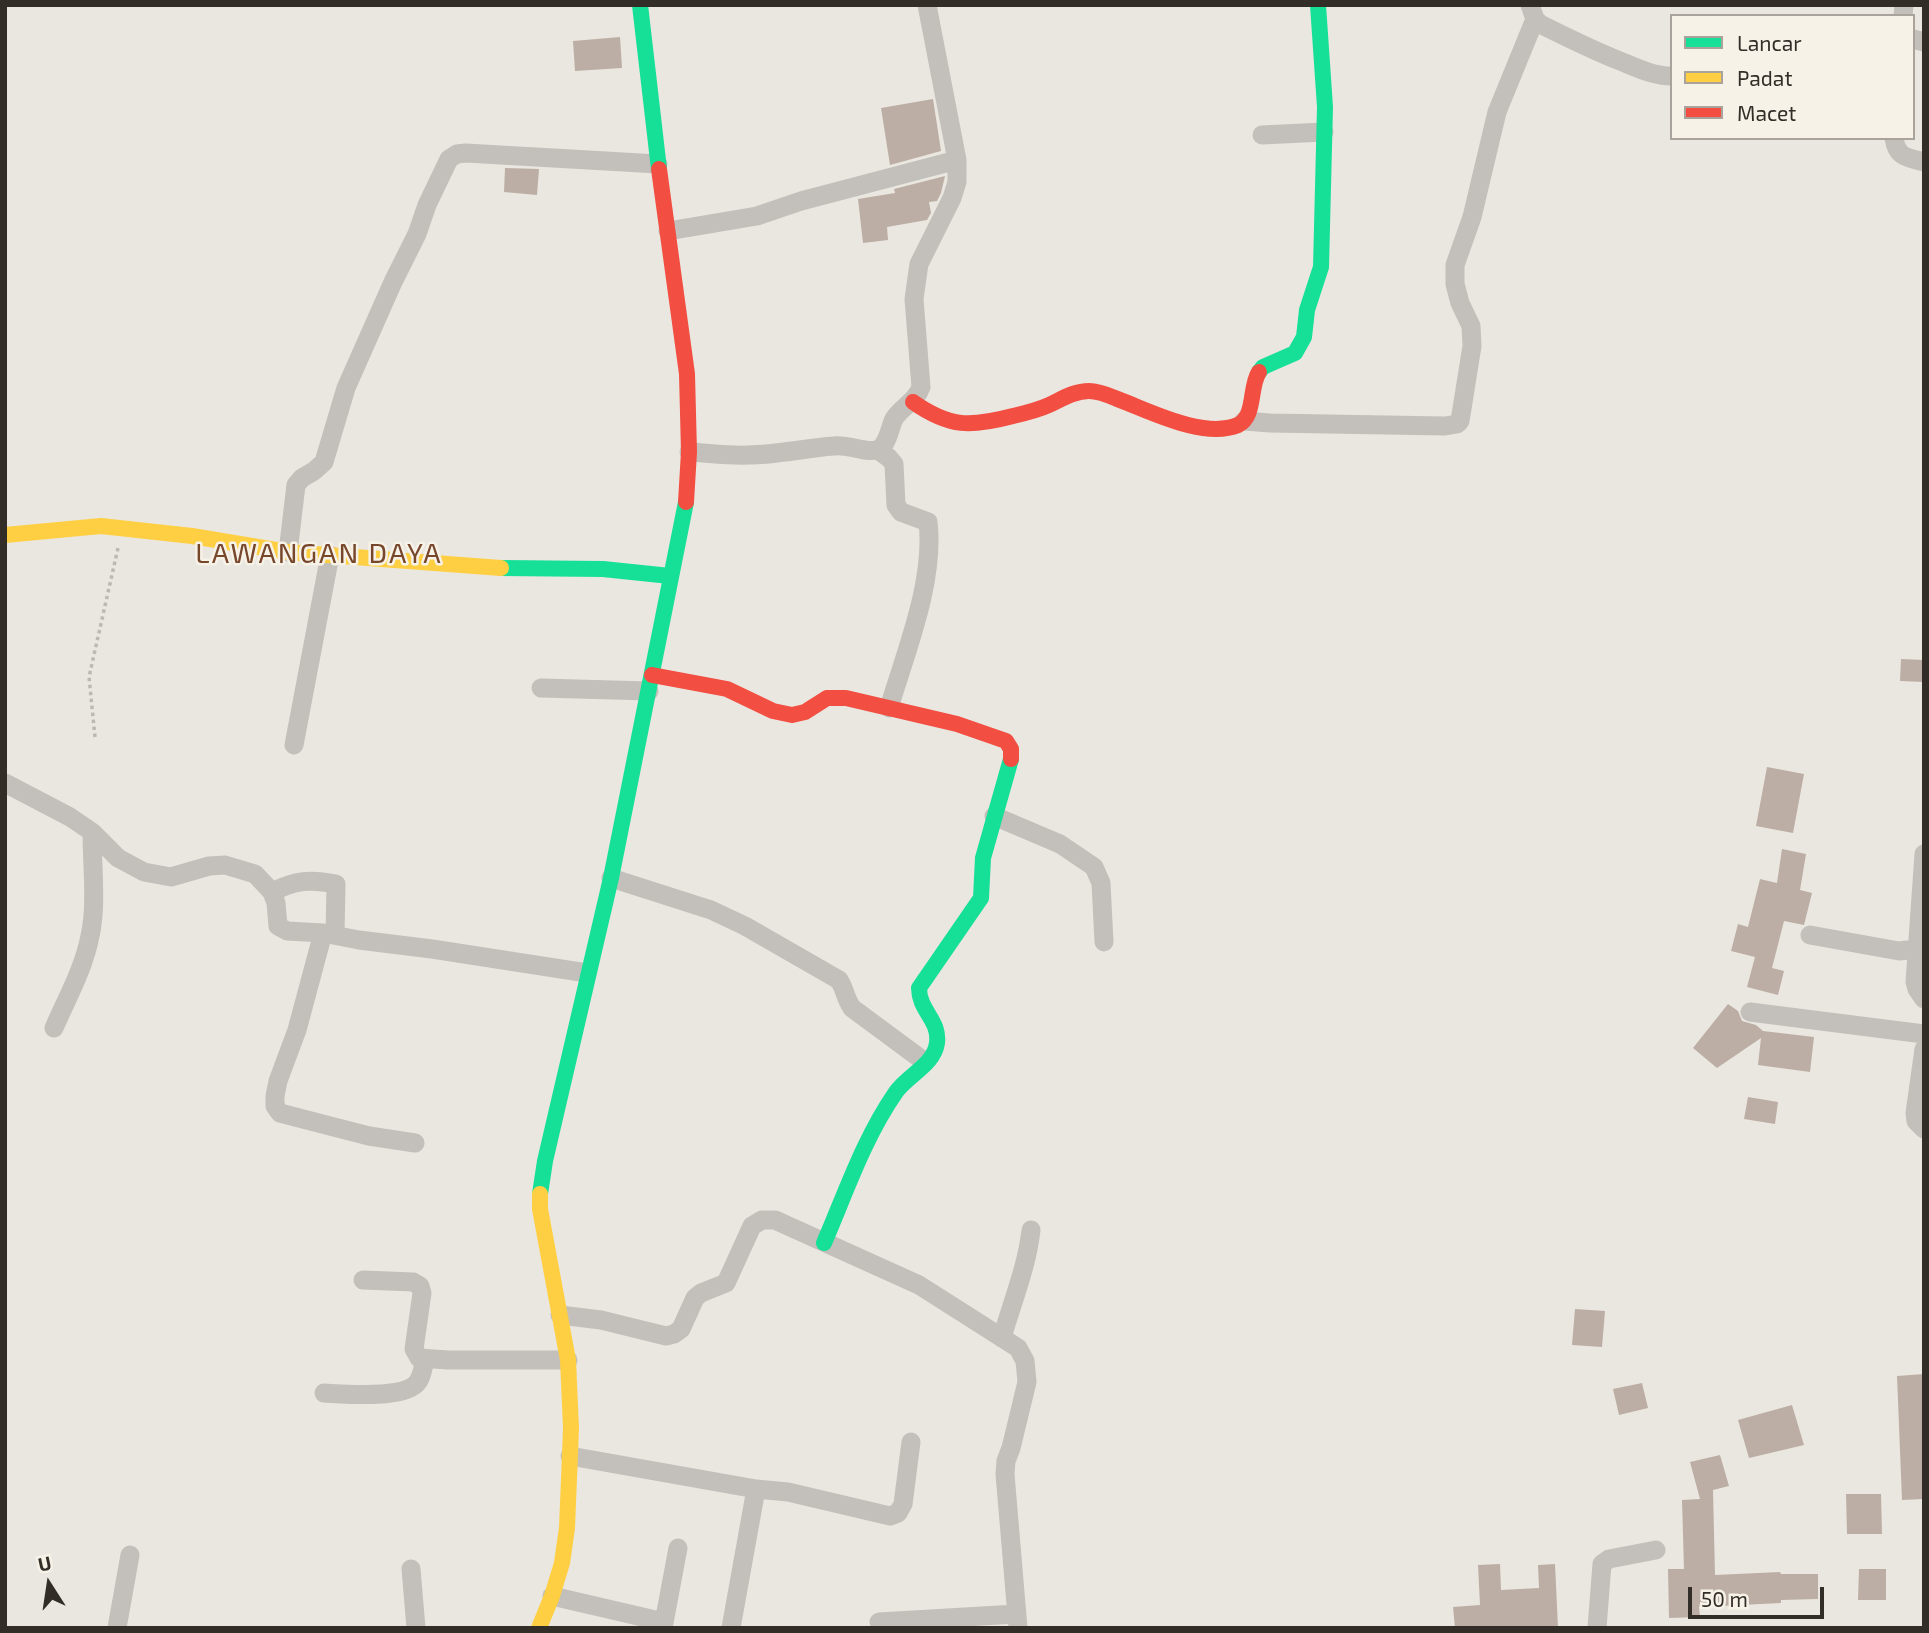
<!DOCTYPE html>
<style>
body{margin:0}
#map{position:relative;width:1929px;height:1633px;overflow:hidden;background:#eae7e0;font-family:"Exo 2",sans-serif}
canvas{display:block}
.frame{position:absolute;inset:0;border:7px solid #332d28;pointer-events:none}
.legend{position:absolute;left:1670px;top:14px;width:245px;height:126px;box-sizing:border-box;background:#f7f2e8;border:2px solid #a9a39b;margin:0;padding:9px 12px;list-style:none;font-size:21px;color:#332d28}
.legend li{display:flex;align-items:center;gap:14px;height:35px}
.legend b{width:35px;border:2px solid #a9a39b}
.north{position:absolute;left:14px;top:1549px;width:70px;height:70px;-webkit-text-stroke:5px #f7f2e8;paint-order:stroke;rotate:348deg;font-size:19px;font-weight:700;line-height:28px;text-align:center;color:#332d28}
.north::after{content:'';display:block;margin:auto;width:24px;height:32px;background:#332d28;clip-path:polygon(50% 0,100% 100%,50% 72%,0 100%)}
.scale{position:absolute;left:1688px;top:1587px;width:136px;height:32px;box-sizing:border-box;border:4px solid #332d28;border-top:0;padding-left:9px;font-size:21px;line-height:24px;white-space:nowrap;color:#332d28;-webkit-text-stroke:5px #f7f2e8;paint-order:stroke}
</style>
<div id="map">
<canvas width="1929" height="1633"></canvas>
<div class="frame"></div>
<ul class="legend">
<li><b style="height:9px;background:#16e098"></b>Lancar</li>
<li><b style="height:9px;background:#ffcf43"></b>Padat</li>
<li><b style="height:9px;background:#f24e42"></b>Macet</li>
</ul>
<div class="north">U</div>
<div class="scale">50 m</div>
</div>
<script>
const c = document.querySelector('canvas').getContext('2d');
c.lineJoin = 'round';
function paint(path, color) { c.fillStyle = color; c.fill(path, 'evenodd'); }
function stroke(path, color, width, dash) { c.strokeStyle = color; c.lineWidth = width; c.lineCap = dash ? 'butt' : 'round'; c.setLineDash(dash || []); c.stroke(path); }
function label(font, color, halo, rows, align = 'center') {
  c.font = font + ' "Exo 2",sans-serif'; c.lineWidth = 5; c.setLineDash([]); c.textBaseline = 'middle'; c.strokeStyle = halo; c.fillStyle = color; for (const [text, x, y, turn = 0] of rows) {
    c.save(); c.translate(x, y); c.rotate((+turn || 0) * Math.PI / 180); c.textAlign = isNaN(turn) ? turn : align; if (halo) c.strokeText(text, 0, 0); c.fillText(text, 0, 0); c.restore();
  }
}
const building = new Path2D(`
 M620,37L622,68L575,71L573,41Z
 M933,99L941,151L890,165L881,108Z
 M505,168L539,169L537,195L504,192Z
 M945,176L941,193L937,201L929,202L931,213L927,220L887,227L888,240L863,243L858,199L895,193L894,189Z
 M1901,659L1924,660V682L1900,681Z
 M1767,767L1804,774L1793,833L1756,826Z
 M1782,849L1806,854L1800,890L1812,893L1804,925L1784,921L1772,968L1784,971L1778,995L1747,987L1755,957L1731,951L1738,924L1748,927L1760,879L1777,883Z
 M1728,1004L1738,1011L1742,1021L1756,1025L1763,1031L1814,1037L1810,1072L1758,1065L1761,1038L1717,1068L1693,1048Z
 M1748,1097L1778,1102L1775,1124L1744,1119Z
 M1575,1309L1605,1311L1602,1347L1572,1345Z
 M1924,1374V1499L1902,1500L1897,1376Z
 M1642,1383L1648,1408L1619,1415L1613,1389Z
 M1792,1405L1804,1445L1749,1458L1738,1420Z
 M1720,1455L1729,1486L1713,1490L1715,1575L1780,1572L1781,1574H1818V1599L1781,1600V1603L1699,1607L1700,1617L1669,1618L1668,1569H1684L1682,1500L1700,1499L1690,1462Z
 M1846,1494H1881L1882,1534H1847Z
 M1500,1564L1501,1590L1539,1588L1538,1565L1555,1564L1558,1628H1455L1453,1607L1480,1605L1478,1565Z
 M1859,1569H1886V1600H1858Z`);
const path = new Path2D(`
 M95,737L89,677L118,548`);
const street = new Path2D(`
 M1530,5L1535,19L1540,24C1566,37 1592,50 1620,61C1637,68 1653,76 1672,76
 M1903,16L1904,5
 M1913,39L1924,42
 M1262,135L1324,132
 M1894,138C1897,158 1907,157 1924,162
 M668,231L757,216L801,201L957,160
 M1244,421L1270,423L1445,426L1457,424L1460,421L1472,346L1471,326L1460,303L1455,284V265L1472,217L1497,112L1535,19
 M878,450L889,458L894,464L896,505L901,512L928,522C935,581 906,651 889,708
 M689,452C709,453 729,456 748,455C777,455 805,448 834,446C847,444 866,453 876,450C888,447 889,429 894,419C902,406 916,402 921,387L914,299L919,264L952,198L957,182V160L927,5
 M288,552L296,485L302,478L314,471L324,462L346,388L393,282L417,234L427,205L449,159L457,154L466,153L658,164
 M541,688L649,691
 M294,745L330,555
 M5,783L70,817L92,832L118,858L144,872L171,877L209,866L225,865L255,874L272,892L276,903L278,926L287,931L323,933L359,940L432,949L587,973
 M994,816L1060,844L1094,867L1101,883L1104,942
 M1924,854L1915,982L1917,989L1924,999
 M611,878L711,910L745,926L839,980C845,989 845,998 852,1008L925,1062
 M272,892C296,880 310,879 336,884L335,935
 M323,933L297,1030L278,1081L275,1096V1106L280,1113L330,1126L369,1136L415,1143
 M1810,935L1899,951L1916,949
 M1750,1012L1924,1034
 M54,1028C67,998 84,968 90,936C97,906 92,864 92,832
 M1924,1049L1915,1113L1916,1121L1924,1129
 M363,1280L413,1282L420,1286L422,1293L414,1349L419,1358L448,1360H568
 M560,1315L601,1320L666,1336L674,1334L681,1329L695,1298L701,1293L726,1283L752,1226L762,1220H775L919,1285L1018,1348L1025,1361L1027,1382L1011,1448L1006,1461L1005,1474L1018,1628
 M1002,1338C1012,1302 1027,1267 1031,1230
 M324,1393C345,1394 401,1399 416,1384C422,1378 423,1368 425,1359
 M570,1456L756,1489L788,1492L890,1516L898,1513L903,1504L911,1442
 M411,1569L416,1628
 M552,1596L664,1622
 M879,1622L1016,1614
 M117,1628L130,1555
 M663,1628L678,1548
 M731,1628L756,1489
 M1597,1628L1602,1564L1609,1559L1656,1550`);
const fast = new Path2D(`
 M640,5L659,169
 M1259,372L1263,367L1295,353L1304,337L1307,310L1321,267L1325,107L1318,5
 M501,568L603,569L670,576
 M540,1194L545,1161L611,878L686,502
 M824,1243C846,1192 864,1138 896,1092C908,1075 934,1065 937,1043C940,1020 919,1011 919,988L981,898L983,858L1011,759`);
const slow = new Path2D(`
 M5,535L101,526L192,536L288,552L501,568
 M539,1628L552,1596L562,1563L567,1528L571,1429L568,1360L540,1209V1194`);
const jam = new Path2D(`
 M659,169L687,374L689,452L686,502
 M913,402C950,428 971,427 1013,416C1026,413 1038,410 1049,405C1062,399 1074,391 1089,391C1100,391 1110,396 1120,400C1152,412 1204,439 1238,425C1256,416 1249,387 1259,372
 M652,675L727,689L773,711L792,715L805,712L827,698H846L957,724L1006,741L1011,749V759`);
const quarterNames = [
 ["LAWANGAN DAYA",319,554]
];
paint(building, '#bcaea4');
stroke(path, '#bcb8b2', 3.5, [3.5, 3.5]);
stroke(street, '#c3bfba', 19);
stroke(fast, '#16e098', 16);
stroke(slow, '#ffcf43', 16);
stroke(jam, '#f24e42', 16);
c.letterSpacing = '2px';
label('28px', '#77472c', '#f7f2e8', quarterNames);
c.letterSpacing = '0px';
</script>
